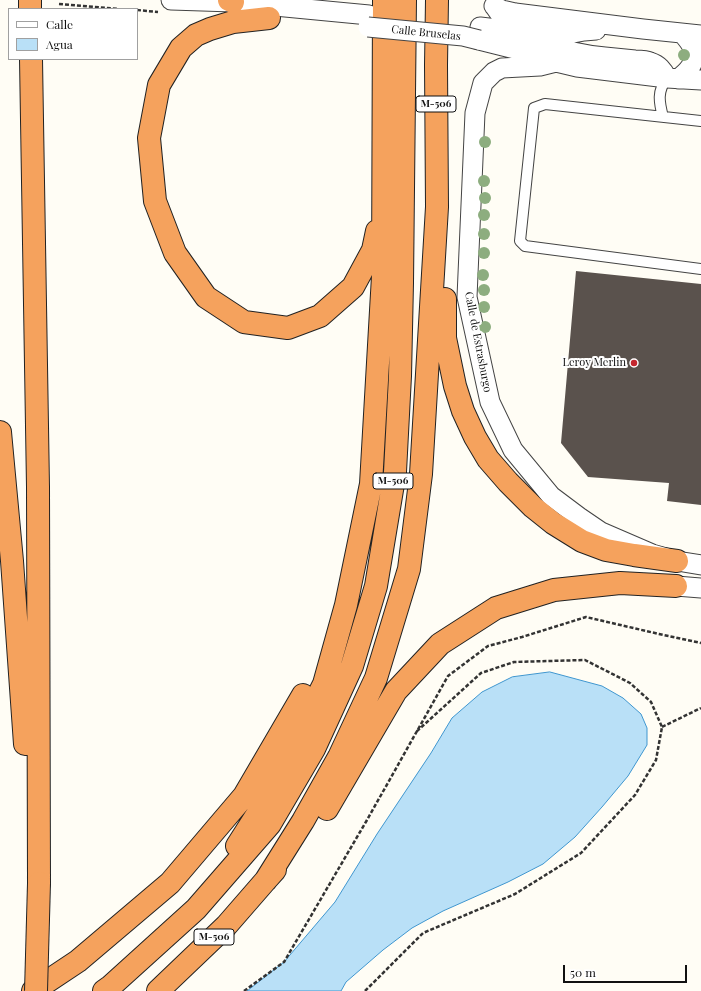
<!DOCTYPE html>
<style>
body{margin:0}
#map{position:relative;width:701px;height:991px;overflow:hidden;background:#fffdf5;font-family:"Playfair Display",serif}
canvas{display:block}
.legend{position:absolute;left:8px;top:8px;width:130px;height:52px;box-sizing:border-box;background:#fff;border:1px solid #a0a0a0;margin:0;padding:5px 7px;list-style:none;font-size:12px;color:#111}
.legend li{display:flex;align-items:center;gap:8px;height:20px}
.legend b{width:20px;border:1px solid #a0a0a0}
.scale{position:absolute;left:563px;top:965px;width:124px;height:18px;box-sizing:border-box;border:2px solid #111;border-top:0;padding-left:5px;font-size:12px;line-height:14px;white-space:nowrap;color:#111;-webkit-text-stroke:3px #fff;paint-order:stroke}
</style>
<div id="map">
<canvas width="701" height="991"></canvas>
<ul class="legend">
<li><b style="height:5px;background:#fff"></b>Calle</li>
<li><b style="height:11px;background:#b9e0f7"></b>Agua</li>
</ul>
<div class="scale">50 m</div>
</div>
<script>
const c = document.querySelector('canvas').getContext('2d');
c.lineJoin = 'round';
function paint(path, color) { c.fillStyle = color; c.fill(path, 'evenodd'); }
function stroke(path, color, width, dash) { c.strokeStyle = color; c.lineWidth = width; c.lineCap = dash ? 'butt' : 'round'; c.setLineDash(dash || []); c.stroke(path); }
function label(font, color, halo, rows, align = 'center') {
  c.font = font + ' "Playfair Display",serif'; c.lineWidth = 4; c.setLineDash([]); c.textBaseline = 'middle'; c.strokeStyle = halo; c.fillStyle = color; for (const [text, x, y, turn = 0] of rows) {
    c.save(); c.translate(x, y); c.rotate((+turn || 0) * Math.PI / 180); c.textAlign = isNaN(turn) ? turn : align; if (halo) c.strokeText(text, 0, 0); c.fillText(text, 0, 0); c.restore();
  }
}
const water = new Path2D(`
 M550,672L602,686L623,698L641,714L647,728V745L628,776L602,807L575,837L543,864L508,882L443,911L412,928L383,950L346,982L341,991H247L284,962L335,902L377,834L431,753L452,718L482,692L512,677Z`);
const building = new Path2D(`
 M576,271L701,284V505L667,501L669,483L588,477L561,443Z`);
const path = new Path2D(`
 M59,4L119,9
 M137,10L158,12
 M662,727L701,708
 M244,991L284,962L367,820L448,676L488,646L522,637L586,617L659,634L701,643
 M365,991L423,933L515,894L581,853L635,795L656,760L662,727L651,702L630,683L585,660L514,662L481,673L416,732`);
const service = new Path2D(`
 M663,117C659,102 657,91 667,78
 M701,121L545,104L534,108L520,241L525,246L701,269`);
const minor = new Path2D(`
 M171,0L233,2L369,15
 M494,6L502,10L515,13L643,29L701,35
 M495,7C515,39 569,54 605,57C615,58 625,59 635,60C640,60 646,60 650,62C659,65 663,70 667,78
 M480,27L523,32L556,34H568L584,31L596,30
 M479,40L527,52L556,62L577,67L667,78L701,80
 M556,62L540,66L502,68L494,72L483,83L475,113L467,297L490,402L513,450L551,496L579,517L601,532L652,554L677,561L701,565
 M678,79C687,72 697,63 693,50C692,44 687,39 683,34
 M676,586L701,588`);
const motorway = new Path2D(`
 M30,0V9
 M229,0L233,2
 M269,18L233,22L210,29L196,35L181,48L159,85L149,138L155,201L175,253L206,297L244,322L288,328L320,316L353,287L373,250L377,231
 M31,59L38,487L39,883
 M445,299V338L455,386L463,411L475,437L488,459L508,482L533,507L553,523L582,541L606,550L634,555L677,561
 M0,432L12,561L25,744
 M327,809L396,691L440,644L496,608L554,590L620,583L676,586
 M237,846L260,810L324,684L346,605L371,484L383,276L384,0
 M266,880L303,821L339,757L376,678L409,569L421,474L437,207L436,65L437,0
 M33,991L78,961L170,883L244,796L303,695
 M104,991L111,986L196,909L270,824L314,749L352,666L376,586L395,472L400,376L402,283L405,0
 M158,991L226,926L266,880L275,870`);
const minorBridge = new Path2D(`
 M368,27L463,36L479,40`);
const motorwayBridge = new Path2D(`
 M36,991L39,883`);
const trees = [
 [684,55],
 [485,142],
 [484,181],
 [485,198],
 [484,215],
 [484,234],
 [484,253],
 [483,275],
 [484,290],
 [484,307],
 [485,327]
];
const markers = [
 [634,363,4,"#c4262e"]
];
const shields = [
 [436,104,40],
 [393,481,40],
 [214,937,40]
];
const shieldNames = [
 ["M-506",436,104],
 ["M-506",393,481],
 ["M-506",214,937]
];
const streetNames = [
 ["Calle Bruselas",426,33,6],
 ["Calle de Estrasburgo",478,342,79]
];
const poiNames = [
 ["Leroy Merlin",626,363]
];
paint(water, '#b9e0f7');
stroke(water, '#3f96cf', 1);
paint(building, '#5a524d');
stroke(service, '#444', 12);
stroke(minor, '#444', 21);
stroke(motorway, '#222', 24);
stroke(path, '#333', 2.5, [4, 2]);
stroke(service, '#fff', 10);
stroke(minor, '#fff', 19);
stroke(motorway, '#f5a25d', 22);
stroke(minorBridge, '#444', 21, []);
stroke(motorwayBridge, '#222', 24, []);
stroke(minorBridge, '#fff', 19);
stroke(motorwayBridge, '#f5a25d', 22);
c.fillStyle = '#8dad7f';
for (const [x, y] of trees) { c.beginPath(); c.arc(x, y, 6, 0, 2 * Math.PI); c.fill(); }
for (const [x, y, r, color] of markers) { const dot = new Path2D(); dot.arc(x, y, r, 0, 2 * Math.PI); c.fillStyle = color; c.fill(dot); stroke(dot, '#fff', 1.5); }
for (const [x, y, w] of shields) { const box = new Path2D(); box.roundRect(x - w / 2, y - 8, w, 16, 3); c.fillStyle = '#fff'; c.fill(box); stroke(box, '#111', 1); }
label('bold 10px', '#111', null, shieldNames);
label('11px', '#111', '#fff', streetNames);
label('11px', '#111', '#fff', poiNames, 'right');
</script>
